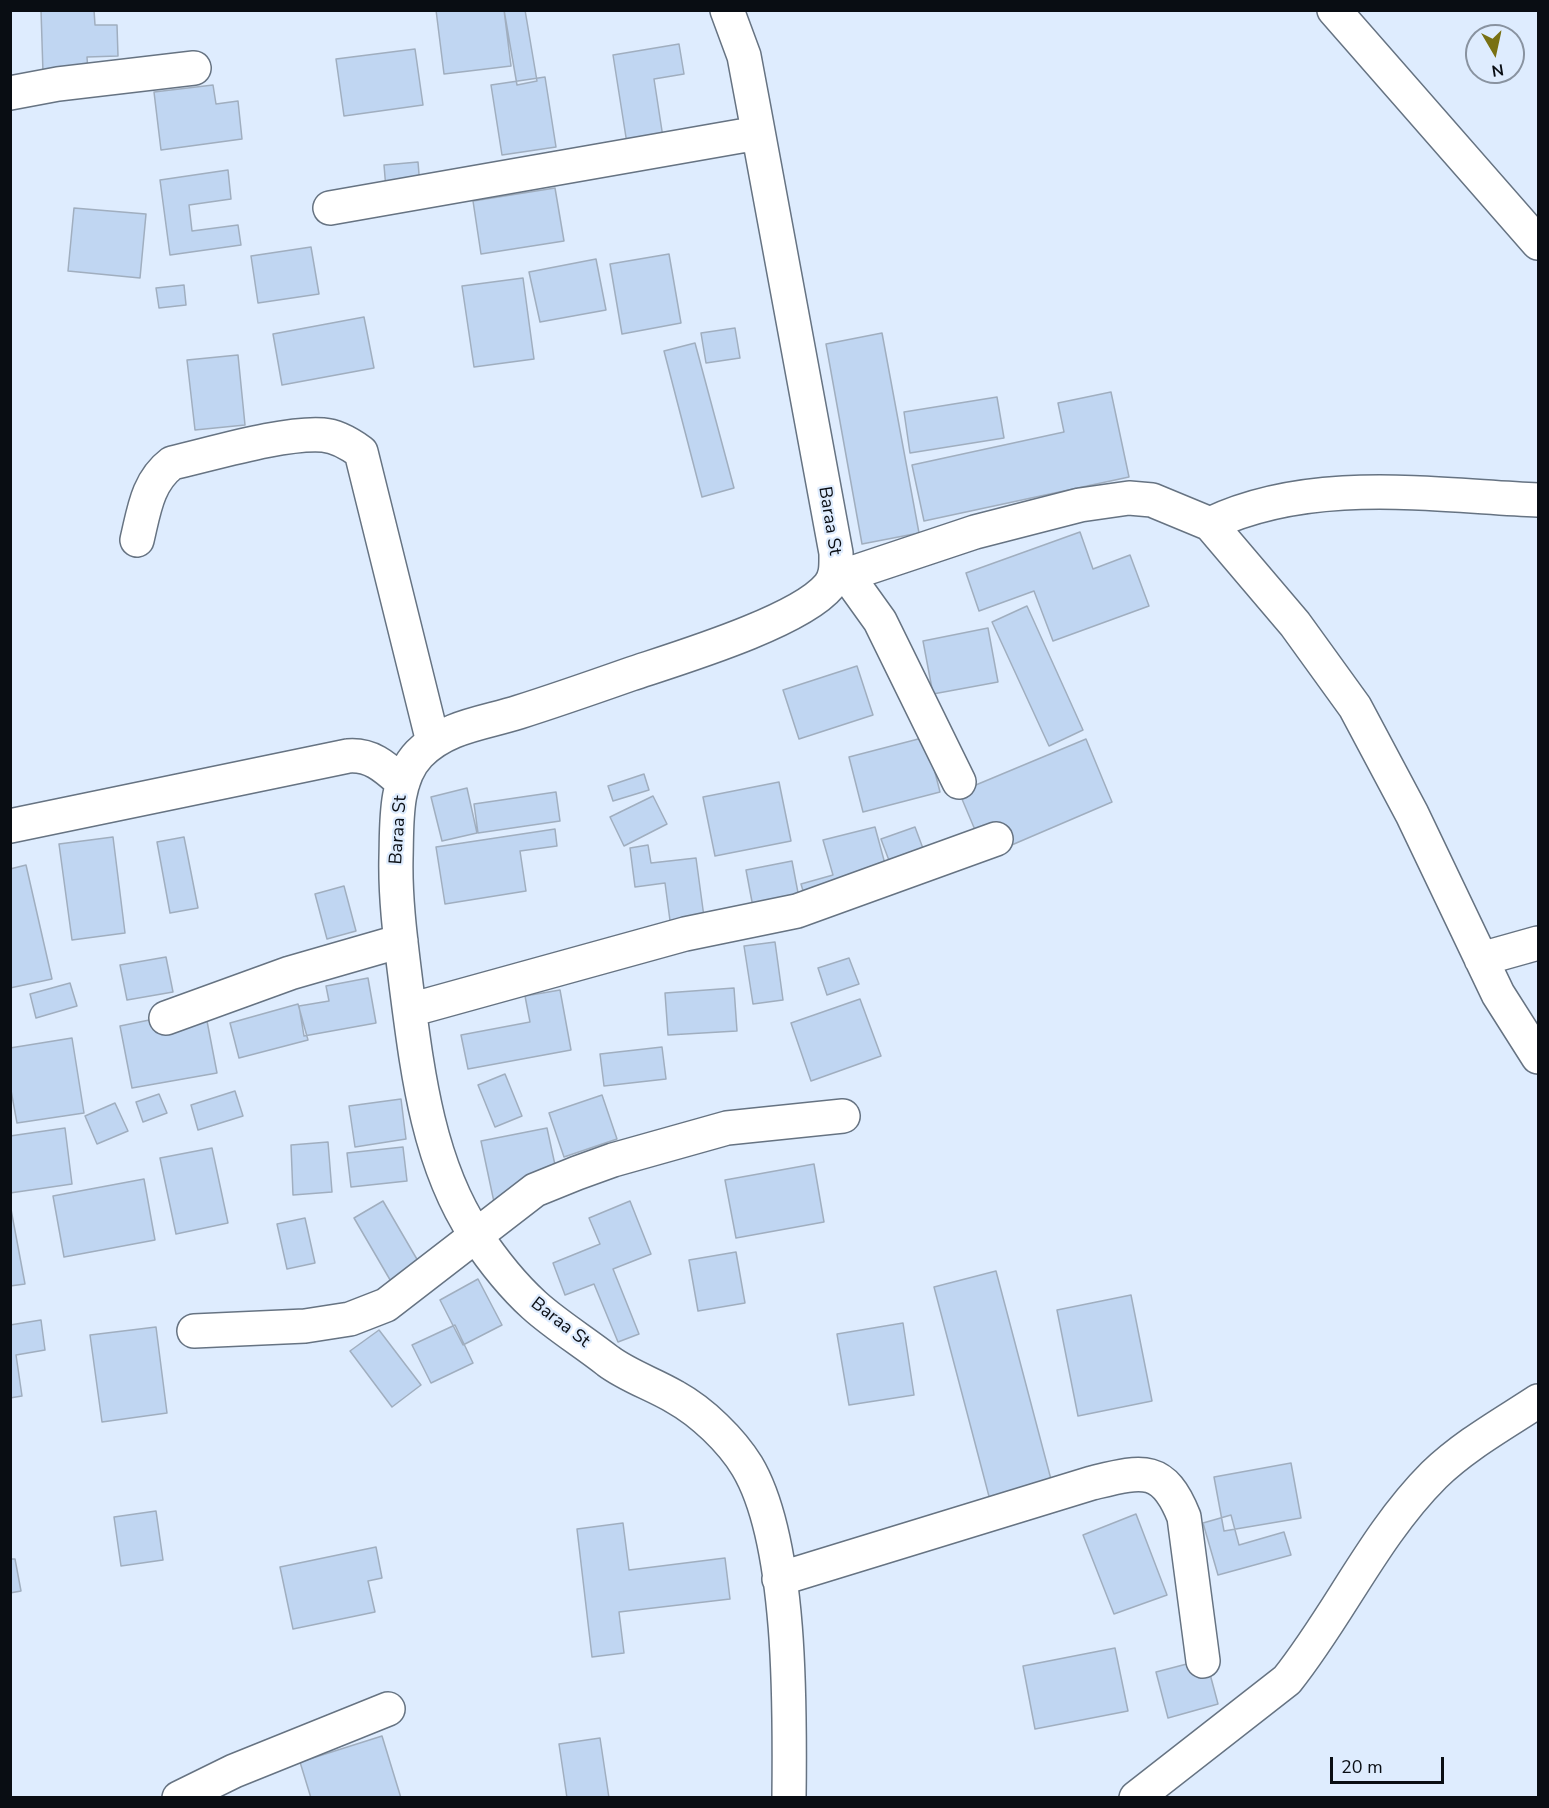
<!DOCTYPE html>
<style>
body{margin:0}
#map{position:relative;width:1549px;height:1808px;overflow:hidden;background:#deecfe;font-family:"Nunito Sans",sans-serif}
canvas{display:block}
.frame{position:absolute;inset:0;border:12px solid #090d13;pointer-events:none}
.north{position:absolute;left:1465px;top:24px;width:60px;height:60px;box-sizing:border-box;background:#deecfe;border:2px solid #8993a0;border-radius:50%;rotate:171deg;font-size:16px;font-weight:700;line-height:24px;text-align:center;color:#090d13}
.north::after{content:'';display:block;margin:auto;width:21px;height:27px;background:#797113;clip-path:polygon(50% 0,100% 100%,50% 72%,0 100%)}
.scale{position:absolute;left:1330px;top:1757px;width:114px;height:27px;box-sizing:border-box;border:3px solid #090d13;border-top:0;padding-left:8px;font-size:18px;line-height:21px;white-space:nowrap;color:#090d13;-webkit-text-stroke:4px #deecfe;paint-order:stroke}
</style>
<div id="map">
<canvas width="1549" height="1808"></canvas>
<div class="frame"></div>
<div class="north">N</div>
<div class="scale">20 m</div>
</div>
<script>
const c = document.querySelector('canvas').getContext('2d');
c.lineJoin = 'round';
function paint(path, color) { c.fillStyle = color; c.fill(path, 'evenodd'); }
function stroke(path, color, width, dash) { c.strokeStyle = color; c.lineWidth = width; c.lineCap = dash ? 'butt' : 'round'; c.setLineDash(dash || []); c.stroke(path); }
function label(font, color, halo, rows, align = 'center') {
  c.font = font + ' "Nunito Sans",sans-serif'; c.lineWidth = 4.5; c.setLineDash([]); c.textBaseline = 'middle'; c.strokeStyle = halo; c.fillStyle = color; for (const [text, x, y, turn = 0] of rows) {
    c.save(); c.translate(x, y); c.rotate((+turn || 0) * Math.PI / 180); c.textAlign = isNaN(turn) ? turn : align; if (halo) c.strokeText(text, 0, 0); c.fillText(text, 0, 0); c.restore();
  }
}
const building = new Path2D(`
 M41,10H94L95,25H117L118,56L87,57L88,72L43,73Z
 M436,10H504L511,66L444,74Z
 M504,10H525L537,81L517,85Z
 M679,44L684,74L654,79L664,144L628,150L613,55Z
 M415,49L423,105L344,116L336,59Z
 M545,77L556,147L502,155L491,85Z
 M213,85L216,104L238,101L242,139L161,150L154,92Z
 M418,162L420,186L386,189L384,165Z
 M228,170L231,199L189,205L192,231L238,225L241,245L170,255L160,180Z
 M555,188L564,241L481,254L473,201Z
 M74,208L146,214L140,278L68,271Z
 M311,247L319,294L258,303L251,256Z
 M669,254L681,323L622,334L610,264Z
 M596,259L606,310L540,322L529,272Z
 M523,278L534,359L474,367L462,286Z
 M184,285L186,305L159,308L156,288Z
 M364,317L374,368L282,385L273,334Z
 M735,328L740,358L706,363L701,333Z
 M882,333L919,533L862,544L826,344Z
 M695,343L734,488L702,497L664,351Z
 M238,355L245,425L195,430L187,360Z
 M1111,392L1129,477L924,521L912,465L1064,432L1058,403Z
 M997,397L1004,438L910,453L904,412Z
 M1080,532L1093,569L1130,555L1149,606L1053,641L1034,591L979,611L966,573Z
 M1027,606L1083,730L1049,746L992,622Z
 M988,628L998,682L933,694L923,641Z
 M857,666L873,715L799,739L783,690Z
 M926,737L940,792L863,812L849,757Z
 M1086,739L1112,802L986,856L959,792Z
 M644,774L649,790L613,801L608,786Z
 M779,782L791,841L715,856L703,797Z
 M467,788L477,833L442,841L431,797Z
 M556,792L560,821L478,833L474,804Z
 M653,796L667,824L624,846L610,817Z
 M875,827L891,886L808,908L801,884L833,875L823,840Z
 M915,827L931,870L897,882L881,839Z
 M555,829L557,846L520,851L526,891L445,904L436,847Z
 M113,837L125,933L72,940L59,844Z
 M184,837L198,908L170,913L157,842Z
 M648,845L651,863L696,858L707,939L673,943L665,883L635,887L630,848Z
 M792,861L802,914L756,923L746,870Z
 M26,865L52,979L10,988V869Z
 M344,886L356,931L327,939L315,894Z
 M775,942L783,1000L753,1004L744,946Z
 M166,957L173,992L127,1000L120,965Z
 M849,958L859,984L827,995L818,968Z
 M368,978L376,1023L304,1036L299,1006L329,1001L326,986Z
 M70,983L77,1006L36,1018L30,994Z
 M734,988L737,1031L668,1035L665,993Z
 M560,990L571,1050L468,1069L461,1035L530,1022L525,996Z
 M860,999L881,1056L811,1081L791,1023Z
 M298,1004L308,1040L239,1058L230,1023Z
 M159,1018L161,1030L207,1021L217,1073L132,1088L120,1026Z
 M72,1038L84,1113L17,1123L10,1085V1048Z
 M662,1047L666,1079L604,1086L600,1054Z
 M505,1074L522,1116L495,1127L478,1085Z
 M235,1091L243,1116L198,1130L191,1105Z
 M159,1094L167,1113L143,1122L136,1102Z
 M602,1095L617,1139L564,1157L549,1113Z
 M401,1099L406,1139L355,1147L349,1106Z
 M115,1103L128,1131L97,1144L85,1116Z
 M65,1128L72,1184L10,1193V1136Z
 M547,1128L560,1188L494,1202L481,1141Z
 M328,1142L332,1192L293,1195L291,1145Z
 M403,1147L407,1181L351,1187L347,1153Z
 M212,1148L228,1223L176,1234L160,1158Z
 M814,1164L824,1222L736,1238L725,1180Z
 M144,1179L155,1240L64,1257L53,1196Z
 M383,1201L425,1273L396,1290L354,1218Z
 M630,1201L651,1254L613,1269L639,1334L618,1342L594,1284L565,1295L553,1263L600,1244L589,1218Z
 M10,1204L25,1284L10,1286Z
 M305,1218L315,1263L287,1269L277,1224Z
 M736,1252L745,1303L698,1311L689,1260Z
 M996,1271L1053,1487L991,1504L934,1287Z
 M478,1279L502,1325L463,1345L440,1300Z
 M1131,1295L1152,1401L1078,1416L1057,1310Z
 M41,1320L45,1350L16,1355L22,1396L10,1398V1325Z
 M903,1323L914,1395L849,1405L837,1334Z
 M455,1325L473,1363L431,1383L412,1345Z
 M156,1327L167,1413L102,1422L90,1335Z
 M379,1330L421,1385L392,1407L350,1351Z
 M1291,1463L1301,1518L1224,1531L1214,1477Z
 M156,1511L163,1560L121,1566L114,1517Z
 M1136,1514L1167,1595L1114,1614L1083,1535Z
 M1231,1515L1239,1545L1284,1532L1291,1555L1218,1575L1203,1523Z
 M623,1523L629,1570L725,1558L730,1599L619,1612L624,1653L592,1657L577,1529Z
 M376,1547L382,1578L368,1581L375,1612L293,1629L280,1567Z
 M10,1559H15L21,1591L10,1593Z
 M1115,1648L1128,1711L1035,1729L1023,1666Z
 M1206,1659L1218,1704L1168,1718L1156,1672Z
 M382,1736L401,1798H311L300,1762Z
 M600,1738L609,1798H567L559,1744Z`);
const minor = new Path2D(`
 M727,10L744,56L753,104L836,553C836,565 837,576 829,586C799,622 679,658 631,674C594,687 557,700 519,712C485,723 446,726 419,754C394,780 397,824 396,858C395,900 401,943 406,984C417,1068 427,1161 475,1234C491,1258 512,1285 534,1305C556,1325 584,1342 608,1361C628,1376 653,1384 675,1397C702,1412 731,1440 747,1466C792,1541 790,1710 789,1798
 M1334,10L1538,243
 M10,93L58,84L194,68
 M330,208L758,133
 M1210,524C1311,476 1430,495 1538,500
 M137,540C144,511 147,482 172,463C212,454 284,432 323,435C337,436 350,444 361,452L433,742
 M847,575L880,621L959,782
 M834,579L975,532L1080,505L1129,498L1152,500L1210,524L1295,624L1355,707L1412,814L1498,994L1538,1057
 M10,826L348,756C372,754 386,768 403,783
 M1481,959L1538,943
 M410,1010L685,934L797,911L996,839
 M166,1018L290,973L401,941
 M194,1331L305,1326L350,1319L386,1305L535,1190L577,1173L613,1160L727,1128L843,1116
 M779,1579L1092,1483C1142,1471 1163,1464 1184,1517L1203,1661
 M179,1798L234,1771L388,1709
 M1136,1798L1287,1680C1339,1615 1374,1535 1434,1475C1465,1445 1503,1424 1538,1401`);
const streetNames = [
 ["Baraa St",829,521,81],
 ["Baraa St",399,830,-86],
 ["Baraa St",560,1323,38]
];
paint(building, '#c0d6f2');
stroke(building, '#a0aebf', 1.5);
stroke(minor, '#667382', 36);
stroke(minor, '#fff', 33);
label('18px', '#090d13', '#deecfe', streetNames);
</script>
